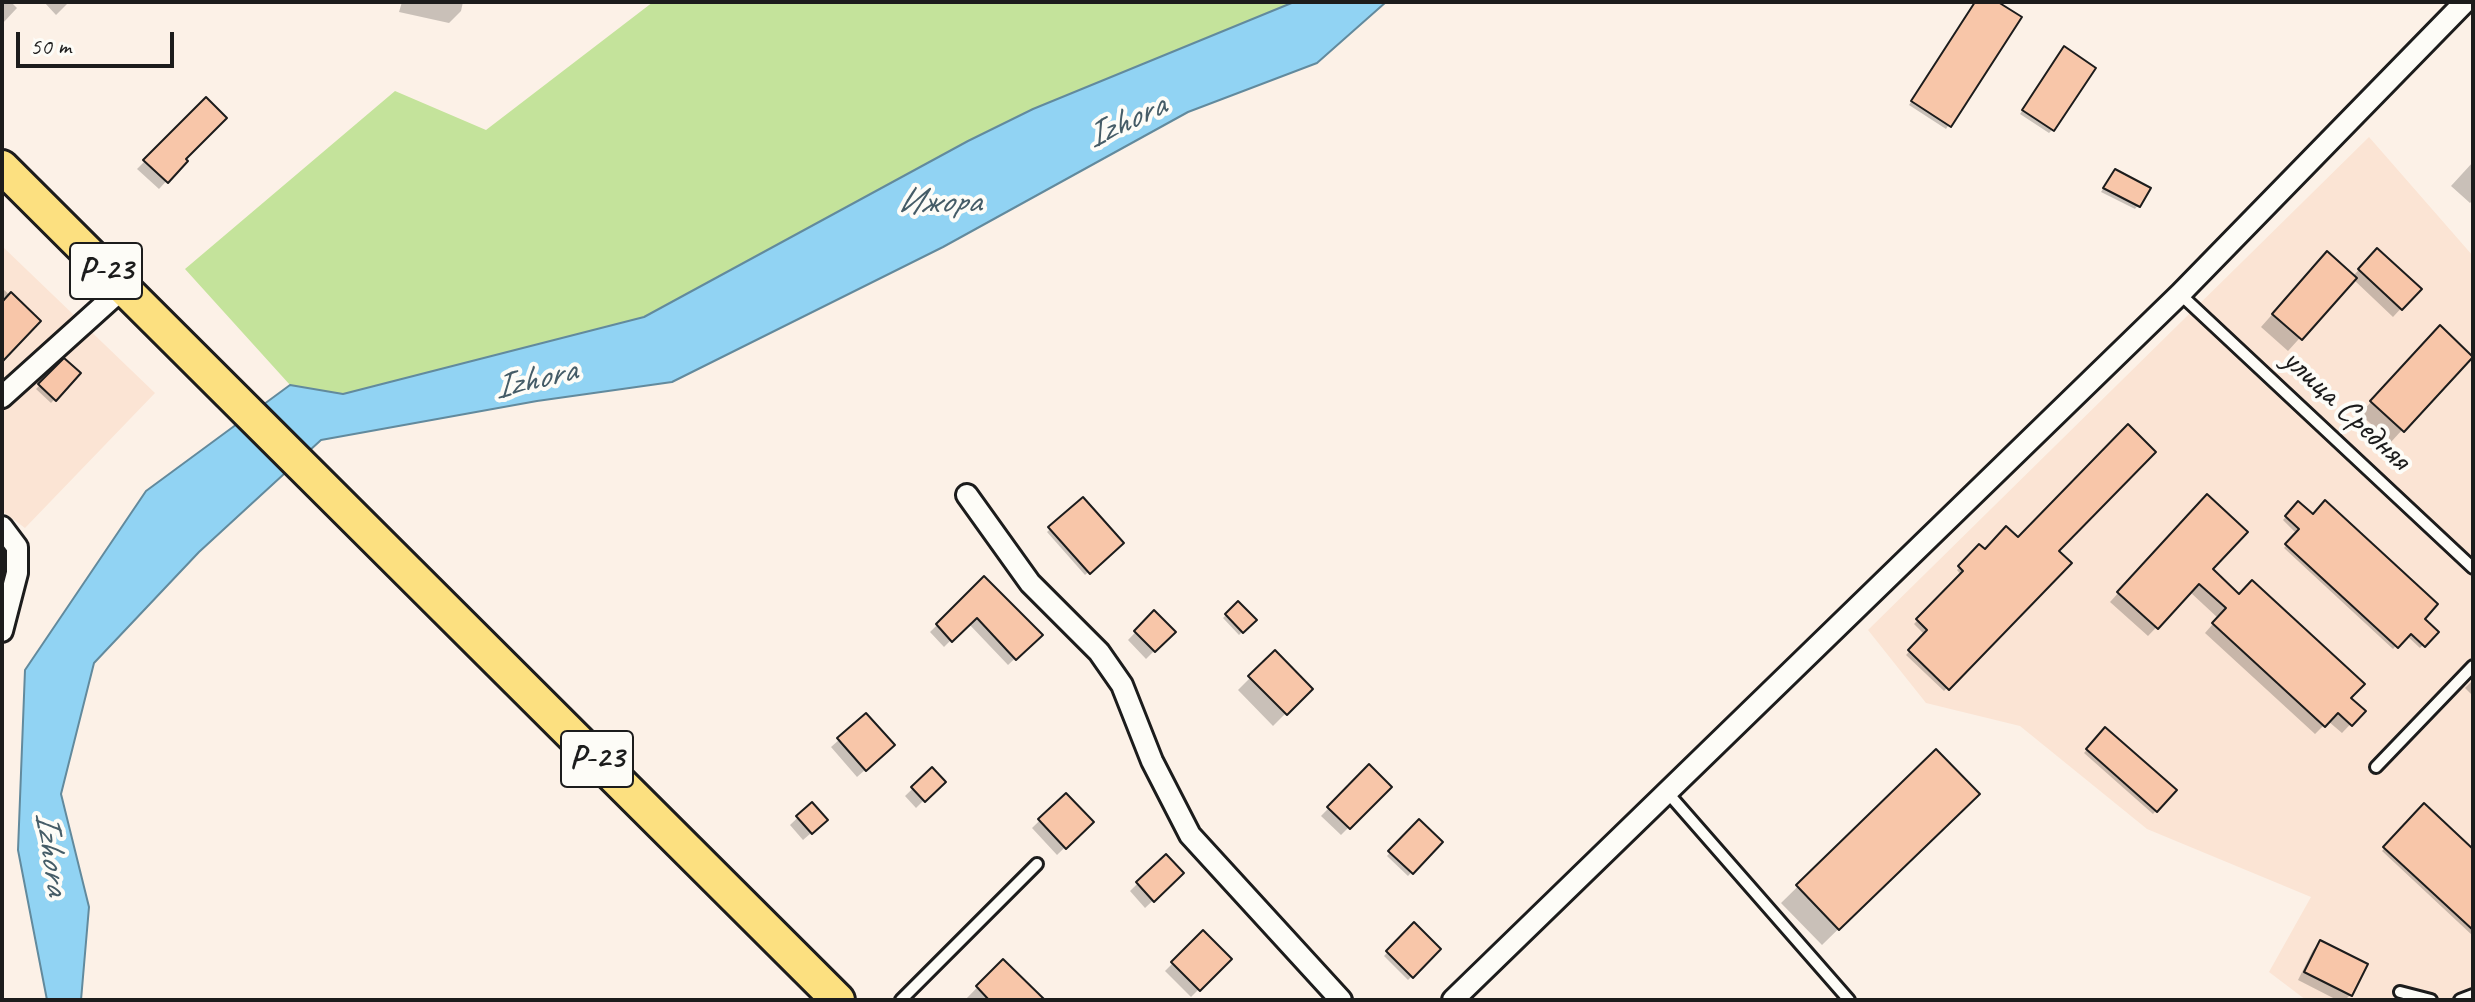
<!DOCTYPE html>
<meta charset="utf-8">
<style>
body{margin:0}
#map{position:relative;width:2475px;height:1002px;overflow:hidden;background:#fcf1e7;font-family:Caveat,sans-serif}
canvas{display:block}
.frame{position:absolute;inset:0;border:4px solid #1c1c1c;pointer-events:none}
.scale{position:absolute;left:16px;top:32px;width:158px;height:36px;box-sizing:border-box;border:4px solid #1c1c1c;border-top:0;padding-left:10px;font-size:24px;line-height:28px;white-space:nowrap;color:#1c1c1c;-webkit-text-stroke:6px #fdfcf7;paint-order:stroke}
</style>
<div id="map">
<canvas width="2475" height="1002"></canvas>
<div class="frame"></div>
<div class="scale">50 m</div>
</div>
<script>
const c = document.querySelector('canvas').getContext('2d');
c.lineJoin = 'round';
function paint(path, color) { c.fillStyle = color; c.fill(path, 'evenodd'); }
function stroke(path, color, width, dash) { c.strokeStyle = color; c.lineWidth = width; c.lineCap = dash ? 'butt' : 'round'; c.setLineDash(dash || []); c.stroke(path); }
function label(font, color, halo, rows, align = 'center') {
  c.font = font + ' Caveat,sans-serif'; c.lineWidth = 8; c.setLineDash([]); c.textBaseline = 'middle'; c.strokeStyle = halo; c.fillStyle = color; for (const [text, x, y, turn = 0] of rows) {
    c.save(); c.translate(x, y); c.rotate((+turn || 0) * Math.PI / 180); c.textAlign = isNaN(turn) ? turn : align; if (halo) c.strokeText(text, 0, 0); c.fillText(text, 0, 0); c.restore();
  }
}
const built = new Path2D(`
 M2369,137L2473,256V1000H2306L2269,972L2311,897L2147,829L2020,726L1926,703L1868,630Z
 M2,246L155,393L25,528L2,511Z`);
const green = new Path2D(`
 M653,2H1294L1033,110L968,141L644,317L343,394L290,385L185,269L395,91L486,130Z`);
const water = new Path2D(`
 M1294,2H1386L1317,63L1188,112L943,247L672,382L537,401L321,440L199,552L94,663L61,794L89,907L81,1000H47L18,850L25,670L146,491L290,385L343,394L644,317L968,141L1033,109Z`);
const shadow = new Path2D(`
 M2,2H11L17,8L2,24Z
 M44,2H69L56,15Z
 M402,2H463L461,11L449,23L399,12Z
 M1975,2H1994L2020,18L1946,129L1909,105Z
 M2061,52L2052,130L2049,133L2020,114Z
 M206,100L183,159L185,161L159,189L137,169Z
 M2473,162V200L2470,203L2451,186Z
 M2112,174L2138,205L2135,209L2101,192Z
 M2377,251L2419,289L2393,317L2353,279L2288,351L2261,327L2315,266L2353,276Z
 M2,288L38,321L2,360Z
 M2428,340L2402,430L2391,442L2360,414Z
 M64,361L78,373L51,403L36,389Z
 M1082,500L1121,543L1085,575L1047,532Z
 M2298,504L2436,632L2420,648L2406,635L2393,649L2284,548L2297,534L2283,520Z
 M2198,505L2210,569L2363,711L2342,733L2328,721L2315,734L2205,633L2218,618L2190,592L2148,636L2110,602Z
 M2018,540L2057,551L2069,563L1944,691L1906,655L1925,635L1914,624L1961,575L1957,570L1980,547L1985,552Z
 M984,579L1040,635L1008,665L968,623L944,647L930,632Z
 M1238,604L1254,620L1239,635L1223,618Z
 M1154,613L1173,632L1146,659L1128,640Z
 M1275,653L1310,689L1273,726L1238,690Z
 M2473,680V696L2465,688Z
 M866,716L884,753L857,777L831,747Z
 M2105,730L2174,790L2153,814L2084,753Z
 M1936,751L1977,794L1822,945L1781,903Z
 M1369,767L1389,787L1341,835L1321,816Z
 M932,770L943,781L916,808L905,796Z
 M1066,795L1091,822L1057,855L1032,828Z
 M812,804L818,827L803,840L790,825Z
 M2424,806L2473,852V936L2382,851Z
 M1419,822L1440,842L1408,876L1387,856Z
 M1166,856L1182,873L1145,908L1130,891Z
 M1414,925L1439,949L1408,980L1384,956Z
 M1203,933L1229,959L1191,997L1165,971Z
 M2321,942L2350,995L2345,1000H2337L2298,980L2313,950Z
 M1003,961L1040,1000H965Z`);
const building = new Path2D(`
 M1975,2H1998L2022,17L1951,127L1911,101Z
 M2064,46L2096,68L2054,131L2022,110Z
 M206,97L227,118L186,159L188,161L168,183L143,160Z
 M2115,169L2151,188L2140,207L2103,188Z
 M2377,248L2422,289L2402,310L2358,269Z
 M2327,251L2357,278L2302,340L2272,314Z
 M11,292L41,321L2,362V302Z
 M2440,325L2473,357L2404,432L2370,401Z
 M64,358L81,373L56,401L38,384Z
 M2128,424L2156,452L2059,551L2072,563L1949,690L1908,650L1927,630L1916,619L1963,571L1958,566L1979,544L1985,549L2006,526L2018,537Z
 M2207,494L2248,532L2213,569L2239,594L2252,580L2365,684L2351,698L2366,711L2352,726L2338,713L2325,727L2212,623L2226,608L2199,584L2158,629L2117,592Z
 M1083,497L1124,543L1090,574L1048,527Z
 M2325,500L2438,604L2425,619L2439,632L2425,647L2411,634L2398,648L2285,544L2299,529L2285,516L2298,501L2313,514Z
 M984,576L1043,635L1016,660L977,618L952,642L936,624Z
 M1238,601L1257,620L1243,633L1225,614Z
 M1154,610L1176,632L1155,652L1134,631Z
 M1275,650L1313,689L1287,715L1248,676Z
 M866,713L895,745L866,771L837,738Z
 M2105,727L2177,790L2157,812L2086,749Z
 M1936,749L1980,794L1839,930L1796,885Z
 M1369,764L1392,787L1350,829L1327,807Z
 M932,767L946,782L925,802L911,787Z
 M1066,793L1094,822L1066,849L1038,819Z
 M812,802L828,820L812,834L796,816Z
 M2424,803L2473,849V930L2383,847Z
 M1419,819L1443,842L1413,874L1388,851Z
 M1166,854L1184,873L1154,902L1136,882Z
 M1414,922L1441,949L1413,978L1386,951Z
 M1203,930L1232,959L1200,991L1171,962Z
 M2320,940L2368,964L2352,996L2304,972Z
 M1003,959L1045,1000H989L976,986Z`);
const lane = new Path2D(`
 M2180,294L2473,568
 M2376,767L2473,666
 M1667,792L1849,1000
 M2400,992L2431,1000
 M901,1000L1037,864
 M2460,1000L2473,995`);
const street = new Path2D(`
 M2,397L123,288
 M967,495L1030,583L1099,652L1122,685L1152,761L1190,835L1341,1000
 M2,527L17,547V573L2,631
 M1453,1000L2180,294L2465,2`);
const primary = new Path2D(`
 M2,167L838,1000`);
const shields = [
 [106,271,72],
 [597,759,72]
];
const shieldNames = [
 ["Р-23",106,271],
 ["Р-23",597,759]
];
const streetNames = [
 ["улица Средняя",2346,410,43]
];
const waterNames = [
 ["Izhora",1126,122,-25],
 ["Ижора",939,203],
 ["Izhora",535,380,-13],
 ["Izhora",51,853,82]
];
paint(built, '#fbe4d4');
paint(green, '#c4e39b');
paint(water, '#91d3f3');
stroke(water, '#628a9d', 2);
paint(shadow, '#0003');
paint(building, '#f8c6a9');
stroke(building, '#1c1c1c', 2);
stroke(lane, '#1c1c1c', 16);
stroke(street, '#1c1c1c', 26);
stroke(primary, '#1c1c1c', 38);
stroke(lane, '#fdfcf7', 10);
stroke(street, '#fdfcf7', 20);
stroke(primary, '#fce080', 32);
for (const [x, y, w] of shields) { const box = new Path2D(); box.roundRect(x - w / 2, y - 28, w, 56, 6); c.fillStyle = '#fdfcf7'; c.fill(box); stroke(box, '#1c1c1c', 2); }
label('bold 32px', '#1c1c1c', null, shieldNames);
label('34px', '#1c1c1c', '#fdfcf7', streetNames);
label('italic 36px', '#455c67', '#fdfcf7', waterNames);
</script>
